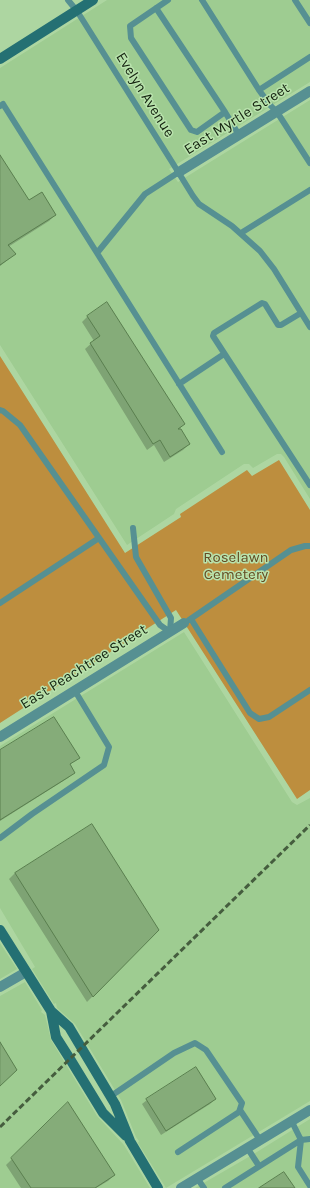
<!DOCTYPE html>
<style>
body{margin:0}
canvas{display:block;background:#add6a1}
</style>
<canvas width="310" height="1188"></canvas>
<script>
const c = document.querySelector('canvas').getContext('2d');
c.lineJoin = 'round';
function paint(path, color) { c.fillStyle = color; c.fill(path, 'evenodd'); }
function stroke(path, color, width, dash) { c.strokeStyle = color; c.lineWidth = width; c.lineCap = dash ? 'butt' : 'round'; c.setLineDash(dash || []); c.stroke(path); }
function label(font, color, halo, rows, align = 'center') {
  c.font = font + ' Karla,sans-serif'; c.lineWidth = 3; c.setLineDash([]); c.textBaseline = 'middle'; c.strokeStyle = halo; c.fillStyle = color; for (const [text, x, y, turn = 0] of rows) {
    c.save(); c.translate(x, y); c.rotate((+turn || 0) * Math.PI / 180); c.textAlign = isNaN(turn) ? turn : align; if (halo) c.strokeText(text, 0, 0); c.fillText(text, 0, 0); c.restore();
  }
}
const built = new Path2D(`
 M107,0H310V82L169,169L178,182L310,100V499L284,457L281,454H277L253,468L249,464H244L176,509L174,514L127,545L0,345V68Z
 M184,632L292,802L297,805L310,798V1101L166,1188L138,1143L139,1141L136,1137L121,1100L75,1024L57,1008L56,1003L54,1004L32,969L35,967L0,908V746Z
 M0,943L17,969L0,979Z
 M25,982L42,1010L41,1012L45,1015L51,1040L68,1068L97,1116L124,1145L150,1188H0V996Z
 M310,1119V1188H195L252,1155Z`);
const green = new Path2D(`
 M0,356L125,553L181,517L180,514L247,470L252,476L279,460L310,510V790L297,799L176,610L0,723Z`);
const shadow = new Path2D(`
 M0,157L29,202L55,215L49,221L8,247L15,254L0,266Z
 M88,316L184,424L178,430L189,444L183,450L164,462L154,445L147,450L85,349L94,341L82,322Z
 M0,752L79,758L69,765L74,772L68,778L0,821Z
 M91,825L158,930L87,1002L9,879L15,873Z
 M215,1099L210,1104L161,1135L142,1104L147,1100Z
 M68,1104L114,1175L108,1181L96,1188H21L6,1165Z`);
const building = new Path2D(`
 M0,155L29,200L42,192L56,215L8,245L16,254L0,265Z
 M107,302L185,424L178,429H181L190,444L170,457L160,440L153,444L90,343L100,336L87,316Z
 M54,717L80,758L70,764L75,773L0,820V750Z
 M92,824L159,930L93,997L15,873Z
 M0,1042L17,1070L0,1086Z
 M196,1067L216,1099L166,1131L146,1099Z
 M68,1102L115,1175L95,1188H31L11,1158Z
 M284,1172L295,1188H259Z`);
const lane = new Path2D(`
 M68,0L77,11L172,162L193,196L199,204L232,226L260,251L274,269L310,327
 M168,0L130,26L131,38L191,130L197,132L225,112L239,135
 M202,0L259,90
 M295,0L310,23
 M156,8L225,112
 M310,57L259,90L270,105L277,112L310,163
 M0,106L3,104L97,253
 M179,172L145,194L97,253L222,452
 M241,233L310,190
 M301,313L281,325H278L265,304L262,303L214,333L213,336L310,485
 M179,384L224,354
 M0,410L3,411L20,425L160,625L170,632L171,618L136,557L133,528
 M0,603L99,538
 M191,619L250,713L259,719L269,717L310,690
 M189,620L291,550L305,546H310
 M0,838L32,814L104,765L109,747L75,691
 M111,1096L174,1053L195,1043L206,1050L242,1103L239,1112L178,1152
 M240,1110L260,1140
 M292,1122L301,1140L298,1167L310,1186
 M248,1149L259,1166
 M197,1178L204,1188
 M225,1188L301,1140L310,1139`);
const street = new Path2D(`
 M179,172L310,91
 M0,737L184,623
 M0,987L26,972
 M181,1188L310,1110`);
const secondary = new Path2D(`
 M0,59L93,0
 M0,930L51,1011L69,1027L115,1104L130,1141L158,1188
 M51,1011L56,1037L70,1059L103,1113L126,1136`);
const rail = new Path2D(`
 M0,1127L310,825`);
const streetNames = [
 ["Evelyn Avenue",145,95,58],
 ["East Myrtle Street",237,119,-32],
 ["East Peachtree Street",84,667,-32]
];
const parkNames = [
 ["Roselawn",236,558],
 ["Cemetery",236,575]
];
paint(built, '#9ecc91');
paint(green, '#bd8e3e');
paint(shadow, '#0003');
paint(building, '#85ac79');
stroke(building, '#5a7f4f', 1);
stroke(lane, '#569092', 6);
stroke(street, '#569092', 10);
stroke(secondary, '#247073', 10);
stroke(rail, '#455d3e', 3, [6, 3]);
label('15px', '#152410', '#b9e3ad', streetNames);
label('15px', '#644c23', '#b9e3ad', parkNames);
</script>
